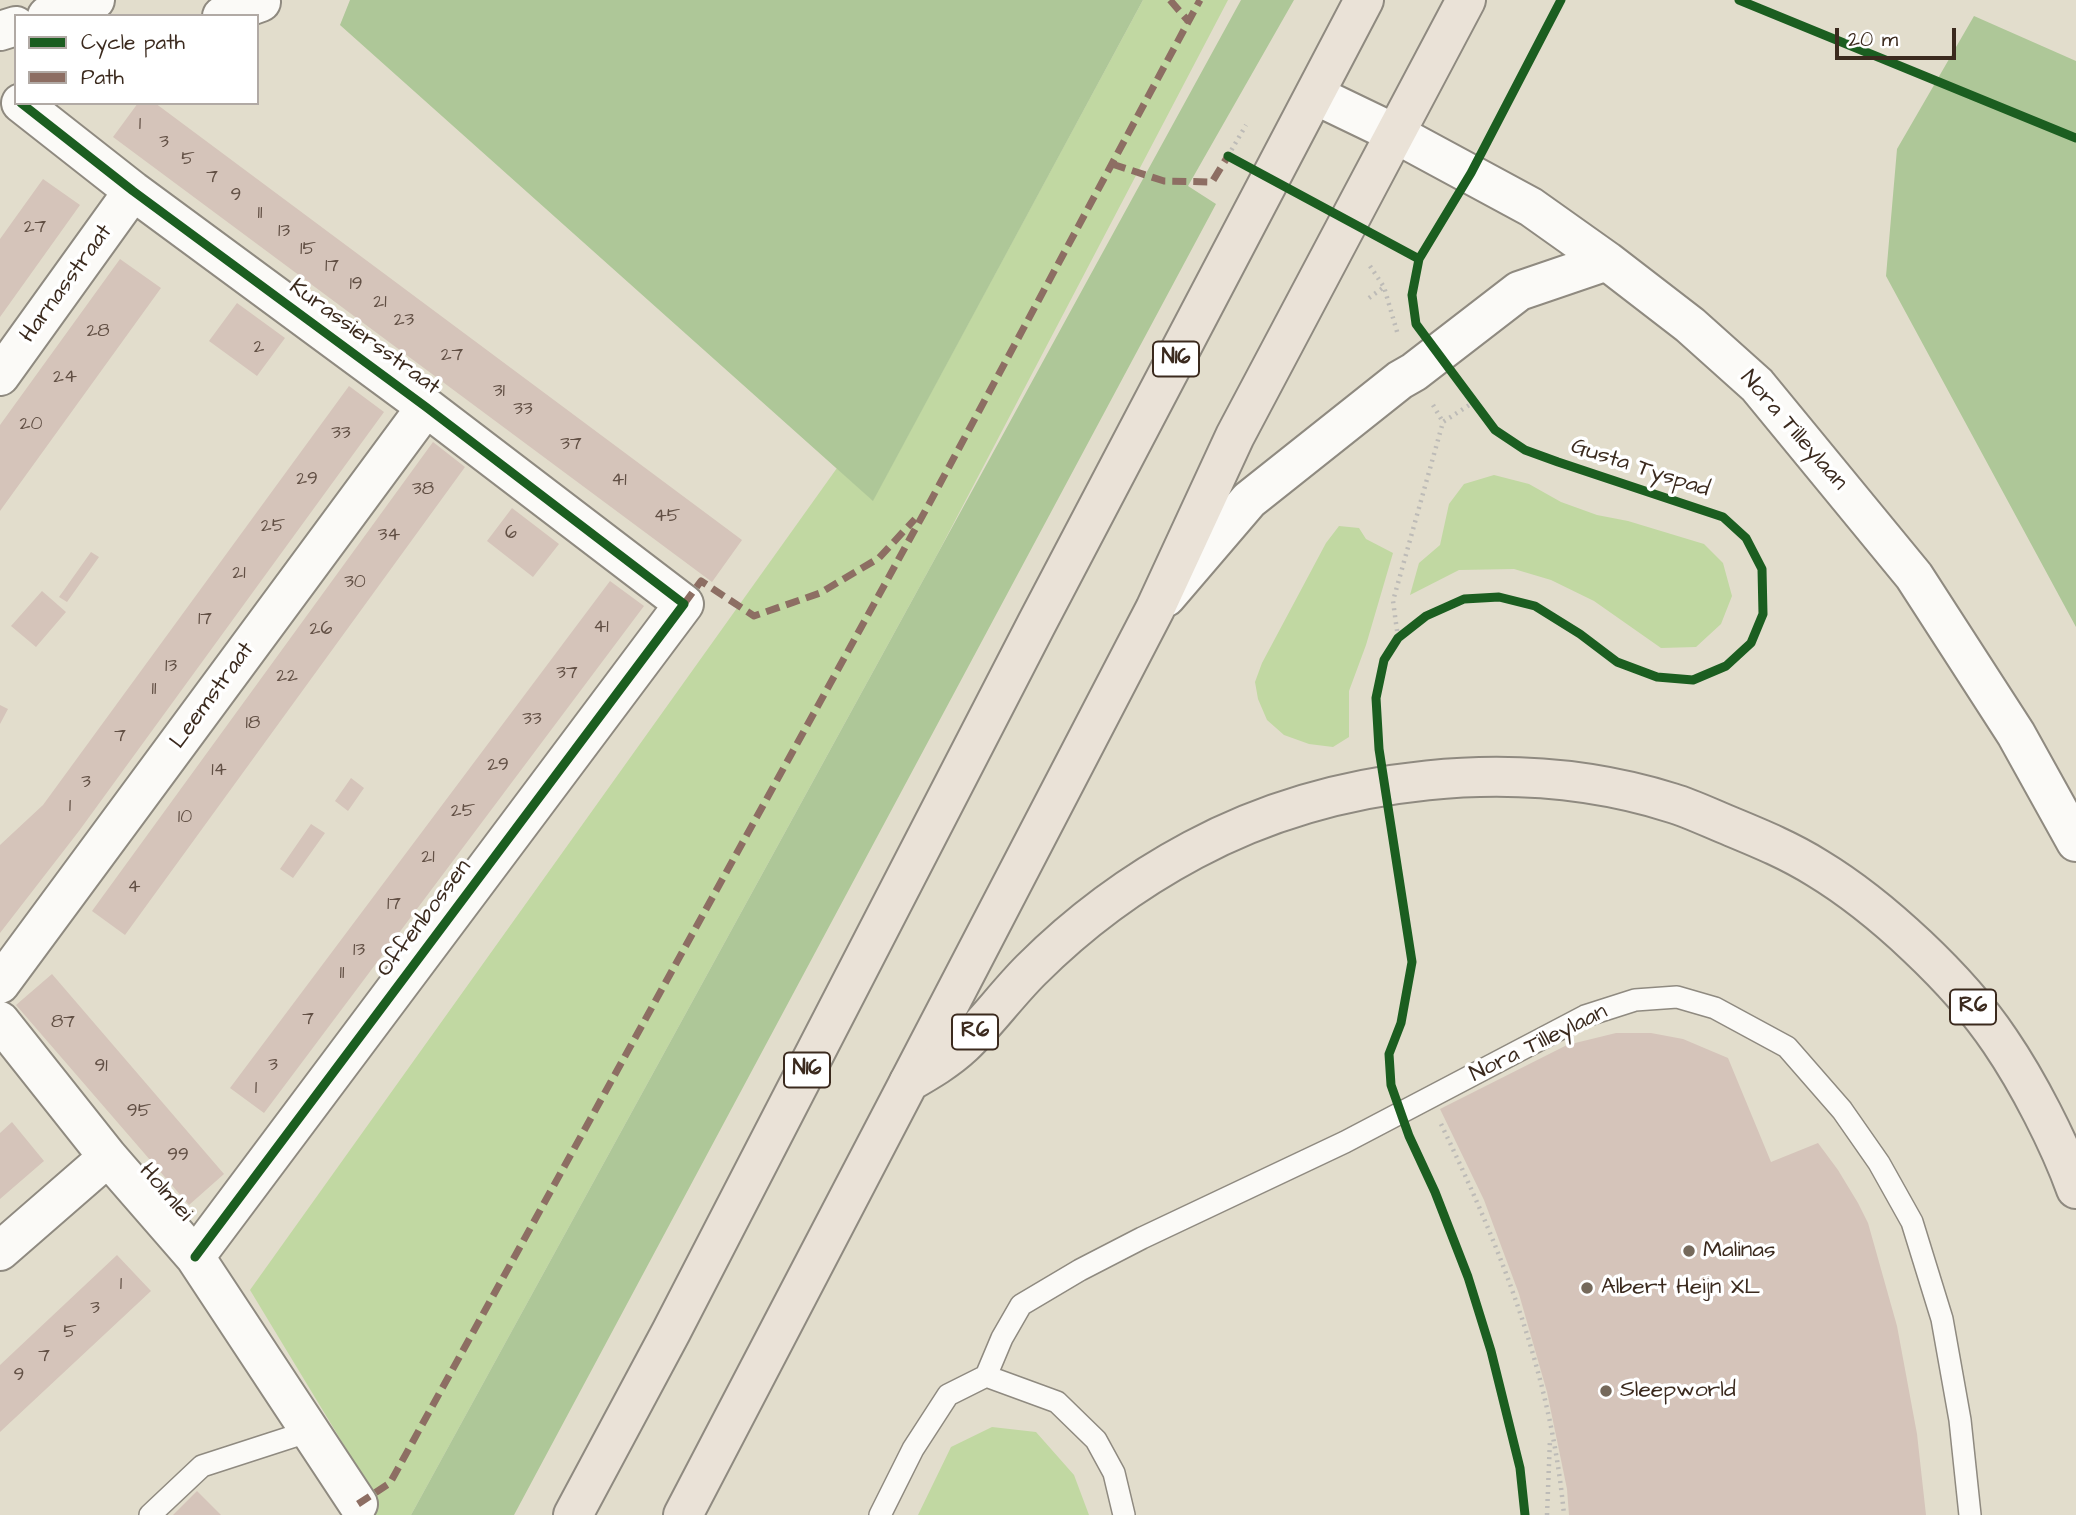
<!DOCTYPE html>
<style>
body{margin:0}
#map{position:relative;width:2076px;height:1515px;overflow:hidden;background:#e2ddcc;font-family:"Architects Daughter",sans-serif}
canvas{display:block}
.legend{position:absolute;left:14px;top:14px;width:245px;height:91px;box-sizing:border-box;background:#fff;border:2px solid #b1aaa5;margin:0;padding:9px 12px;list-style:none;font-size:21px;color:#3b2a1e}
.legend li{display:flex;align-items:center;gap:14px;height:35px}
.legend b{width:35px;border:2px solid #b1aaa5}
.scale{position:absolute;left:1835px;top:28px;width:121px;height:32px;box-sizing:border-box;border:4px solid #3b2a1e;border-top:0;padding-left:9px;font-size:21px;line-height:24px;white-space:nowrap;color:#3b2a1e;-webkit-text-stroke:5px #fff;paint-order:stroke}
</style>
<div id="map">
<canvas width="2076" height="1515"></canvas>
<ul class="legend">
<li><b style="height:9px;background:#1b5e20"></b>Cycle path</li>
<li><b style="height:9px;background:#8d6e63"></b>Path</li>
</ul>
<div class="scale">20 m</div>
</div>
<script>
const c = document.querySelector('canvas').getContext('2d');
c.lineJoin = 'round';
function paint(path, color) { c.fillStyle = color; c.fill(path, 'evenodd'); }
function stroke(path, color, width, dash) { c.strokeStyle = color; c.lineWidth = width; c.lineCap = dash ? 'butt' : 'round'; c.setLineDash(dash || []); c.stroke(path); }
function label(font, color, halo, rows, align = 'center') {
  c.font = font + ' "Architects Daughter",sans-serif'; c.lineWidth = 7; c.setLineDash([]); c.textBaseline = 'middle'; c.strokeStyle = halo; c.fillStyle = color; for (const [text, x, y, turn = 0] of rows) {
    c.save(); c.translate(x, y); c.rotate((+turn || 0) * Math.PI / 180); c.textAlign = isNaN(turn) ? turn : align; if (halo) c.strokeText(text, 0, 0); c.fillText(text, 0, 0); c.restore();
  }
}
const green = new Path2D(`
 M1143,0H1228L938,553L411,1515H362L368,1485L250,1290L837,468L873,500Z
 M1494,475L1529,484L1561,502L1597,515L1628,521L1704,544L1723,563L1732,596L1721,624L1696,647L1661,648L1594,601L1551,580L1514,569L1459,570L1410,595L1419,563L1440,545L1449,504L1464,484Z
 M1339,526L1359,528L1366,539L1393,553L1366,645L1349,691V737L1333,747L1309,744L1284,735L1267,720L1258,699L1255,682L1262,663L1326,543Z
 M992,1427L1036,1432L1074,1475L1089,1515H918L951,1447Z`);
const forest = new Path2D(`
 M350,0H1143L873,501L340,25Z
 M1241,0H1294L1188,186L1216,204L514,1515H411Z
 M1974,16L2076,61V627L1886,276L1897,149Z`);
const building = new Path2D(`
 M138,103H155L742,540L712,582L113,137Z
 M43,179L80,205L0,317V239Z
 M120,259L161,288L0,511V425Z
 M237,303L285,338L257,376L209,341Z
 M349,386L384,412L79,831L0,933V845L43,805Z
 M433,442L465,467L125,935L92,911Z
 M512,508L559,544L533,577L487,541Z
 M91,552L99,557L67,602L59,597Z
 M610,581L644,606L264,1113L230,1088Z
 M42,591L66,612L36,647L11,626Z
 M0,705L8,709L0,724Z
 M351,778L364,788L348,811L335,801Z
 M311,824L325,833L293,878L280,869Z
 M52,974L224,1174L189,1205L16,1005Z
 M1616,1033H1651L1683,1039L1728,1058L1771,1162L1818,1143L1838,1170L1858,1203L1868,1223L1897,1326L1917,1434L1926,1515H1569L1567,1489L1547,1392L1519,1294L1484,1200L1440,1109L1567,1045Z
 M12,1122L44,1161L0,1199V1133Z
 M117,1255L151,1291L0,1432V1365Z
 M197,1491L221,1515H173Z`);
const path = new Path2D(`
 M1228,156L1246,125
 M1370,266L1384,287L1398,335
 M1369,298L1384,287
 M1433,405L1443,422
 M1398,638L1393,601L1443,422L1474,402
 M1441,1124C1502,1251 1551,1374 1564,1515
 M1547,1515L1550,1439`);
const service = new Path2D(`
 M986,1376L1002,1338L1021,1305L1080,1270L1142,1238L1345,1142L1585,1016L1635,1000L1677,997L1715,1008L1787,1047L1842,1110L1879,1163L1912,1222L1942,1319L1960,1420L1970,1515
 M150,1515L202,1466L310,1431
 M880,1515L913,1449L948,1395L986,1376L1057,1402L1096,1440L1114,1473L1124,1515`);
const minor = new Path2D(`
 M47,16L95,0
 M222,16L261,2L260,0
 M0,31L16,26
 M21,103L133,191L426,407L684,604L195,1257
 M0,376L133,191
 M0,984L426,407
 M0,1021L108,1157L195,1257L358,1504
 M0,1251L108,1157`);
const tertiary = new Path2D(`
 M1315,95L1396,134L1531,207L1607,261L1690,325L1757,385L1914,576L2016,734L2076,842
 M1166,597L1249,500L1400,380L1414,372L1519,291L1607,261`);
const primary = new Path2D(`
 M909,1082L1155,609L1235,436L1466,0
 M573,1515L671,1332L1037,623L1364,0`);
const trunk = new Path2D(`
 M683,1515L909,1082C928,1071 947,1060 963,1045C987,1022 1007,994 1031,970C1079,922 1133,882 1193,850C1333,775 1519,755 1672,803C1692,809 1712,819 1732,827C1761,839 1790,851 1817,868C1880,906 1959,980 2000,1041C2028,1082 2059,1142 2076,1189`);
const quiet = new Path2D(`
 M1170,0L1189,22
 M1112,164L1164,181L1212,182L1228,156
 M684,604L701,581L754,616L820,593L879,558L915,519
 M358,1504L390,1483L929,504L1200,0`);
const cycleway = new Path2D(`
 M1739,0L2076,138
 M21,103L133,191L426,407L684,604L195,1257
 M1228,156L1419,259L1412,295L1416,324L1495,430L1525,450L1558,462L1723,517L1746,538L1762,569L1763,614L1751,643L1726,666L1693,680L1657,677L1617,662L1580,634L1535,606L1499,597L1464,599L1426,616L1398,638L1384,660L1376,698L1379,749L1412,962L1401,1023L1389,1054L1391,1085L1409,1136L1435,1192L1468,1277L1491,1351L1520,1468L1525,1515
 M1419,259L1471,173L1561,0`);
const markers = [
 [1689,1251,7,"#75695b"],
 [1587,1288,7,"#75695b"],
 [1606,1391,7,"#75695b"]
];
const numberNames = [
 ["1",140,125],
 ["3",164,143],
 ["5",188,160],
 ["7",212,178],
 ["9",236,196],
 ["11",260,214],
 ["27",35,228],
 ["13",284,232],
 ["15",308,250],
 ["17",332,267],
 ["19",356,285],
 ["21",380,303],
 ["23",404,321],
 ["28",98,332],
 ["2",259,348],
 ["27",452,356],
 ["24",65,378],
 ["31",499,392],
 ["33",523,410],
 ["20",31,425],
 ["33",341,434],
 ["37",571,445],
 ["29",307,480],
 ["41",619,481],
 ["38",423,490],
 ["45",667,517],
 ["25",273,527],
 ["6",511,534],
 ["34",389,536],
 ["21",239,574],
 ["30",355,583],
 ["17",205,620],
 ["41",601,628],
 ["26",321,630],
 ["13",171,667],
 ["37",567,674],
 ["22",287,677],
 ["11",154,690],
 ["33",532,720],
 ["18",253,724],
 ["7",120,737],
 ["29",498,766],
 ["14",219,771],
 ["3",86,783],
 ["1",70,807],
 ["25",463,812],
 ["10",185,818],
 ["21",428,858],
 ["4",134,888],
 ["17",394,905],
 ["13",359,951],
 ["11",342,974],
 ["7",308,1020],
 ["87",63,1023],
 ["3",273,1066],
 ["91",101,1067],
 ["1",256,1089],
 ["95",139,1112],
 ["99",178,1156],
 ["1",121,1285],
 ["3",95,1309],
 ["5",70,1333],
 ["7",44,1357],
 ["9",19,1376]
];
const shields = [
 [1176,359,46],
 [1973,1007,46],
 [975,1032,46],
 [807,1070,46]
];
const shieldNames = [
 ["N16",1176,359],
 ["R6",1973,1007],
 ["R6",975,1032],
 ["N16",807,1070]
];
const streetNames = [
 ["Harnasstraat",67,284,-54],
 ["Kurassiersstraat",364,338,36],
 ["Nora Tilleylaan",1793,431,49],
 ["Gusta Tyspad",1640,469,18],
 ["Leemstraat",213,696,-54],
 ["Offenbossen",425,919,-53],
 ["Nora Tilleylaan",1539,1044,-26],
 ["Holmlei",165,1193,49]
];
const poiNames = [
 ["Malinas",1703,1251],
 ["Albert Heijn XL",1601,1288],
 ["Sleepworld",1620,1391]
];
paint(green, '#c1d8a2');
paint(forest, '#aec798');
paint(building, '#d5c4ba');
stroke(service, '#8f8a80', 24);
stroke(minor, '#8f8a80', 42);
stroke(tertiary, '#8f8a80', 42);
stroke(primary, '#8f8a80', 42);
stroke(trunk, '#8f8a80', 42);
stroke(path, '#bdbbb7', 4.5, [2, 5]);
stroke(service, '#fbfaf7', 21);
stroke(minor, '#fbfaf7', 38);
stroke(tertiary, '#fbfaf7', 38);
stroke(primary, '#eae2d7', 38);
stroke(trunk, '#eae2d7', 38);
stroke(quiet, '#8d6e63', 7, [14, 7]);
stroke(cycleway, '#1b5e20', 9);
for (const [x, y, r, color] of markers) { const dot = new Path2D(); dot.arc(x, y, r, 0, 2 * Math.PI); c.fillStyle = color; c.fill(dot); stroke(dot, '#fff', 2.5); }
label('19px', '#625045', null, numberNames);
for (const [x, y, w] of shields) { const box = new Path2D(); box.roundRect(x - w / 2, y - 17.5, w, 35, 5); c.fillStyle = '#fff'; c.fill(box); stroke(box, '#3b2a1e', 2); }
label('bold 21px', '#3b2a1e', null, shieldNames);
label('23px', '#3b2a1e', '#fff', streetNames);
label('23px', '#3b2a1e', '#fff', poiNames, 'left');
</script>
